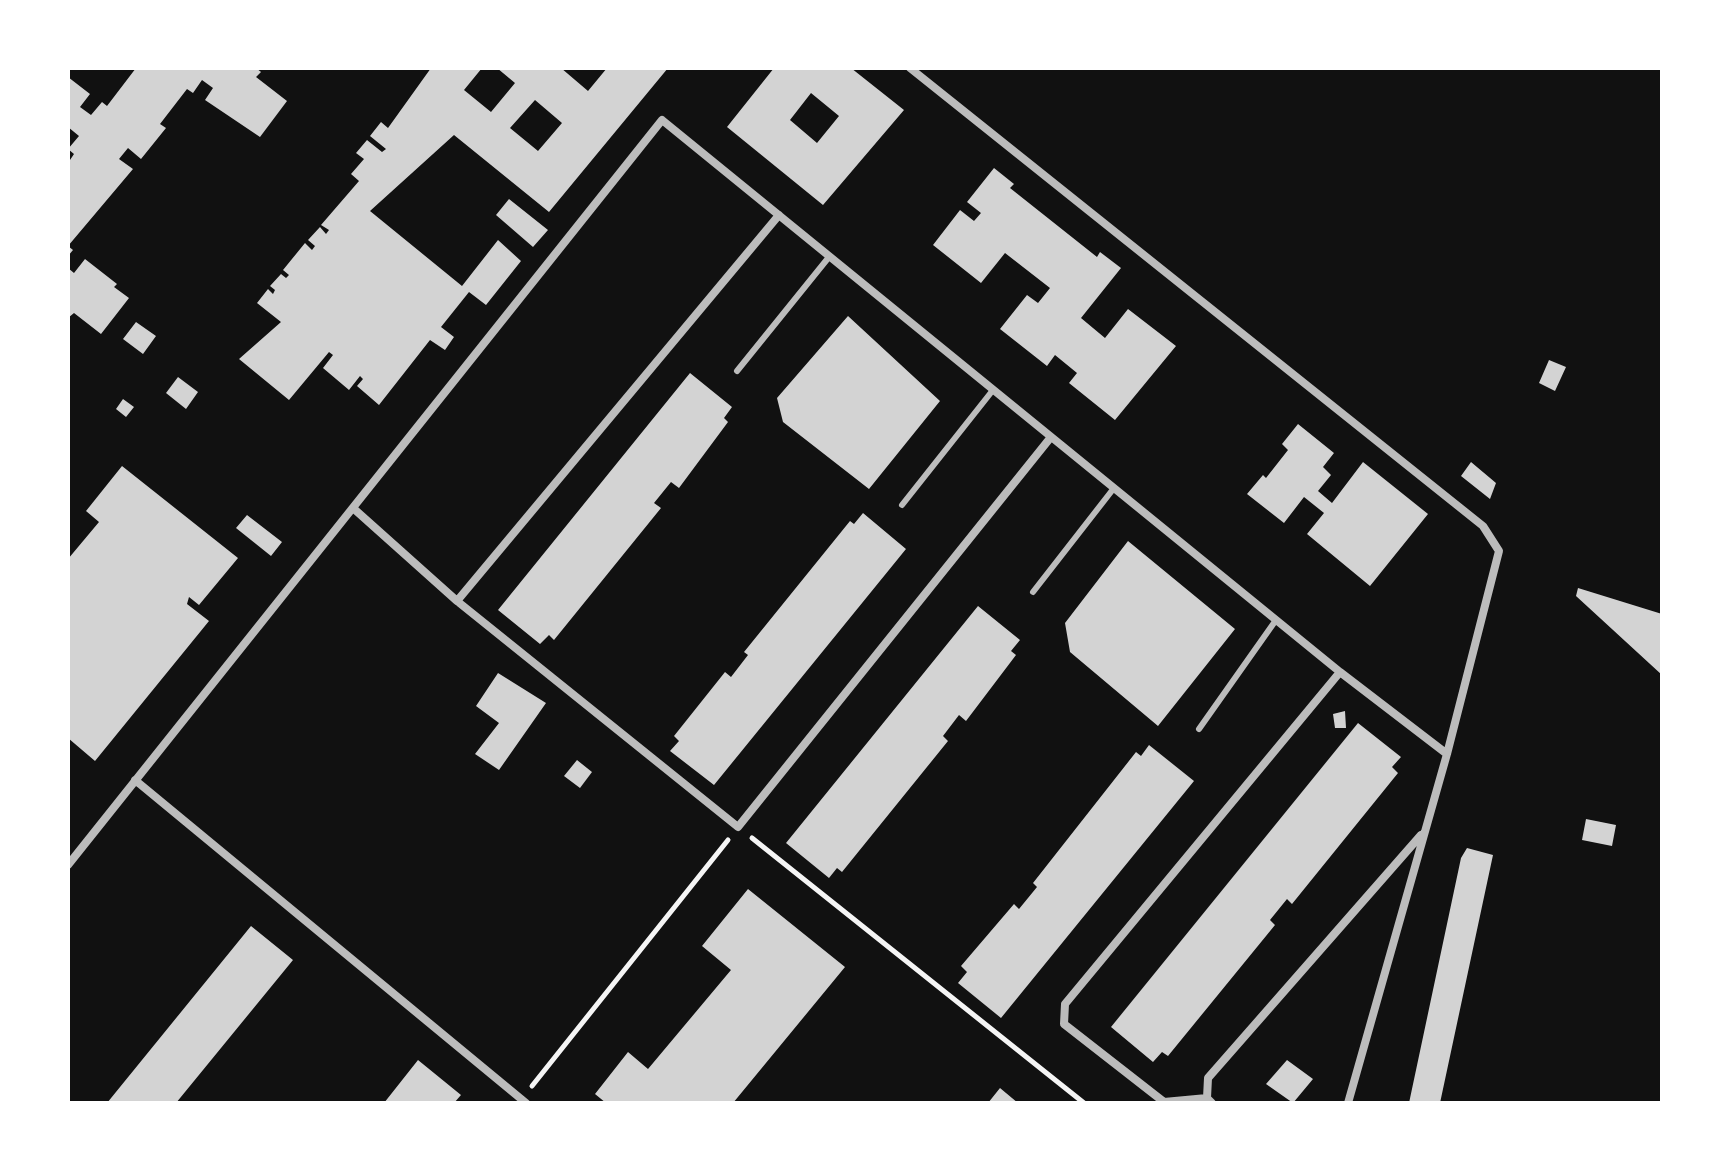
<!DOCTYPE html>
<style>
body{margin:0}
#map{position:relative;width:1730px;height:1171px;overflow:hidden;background:#111;font-family:Commissioner,sans-serif}
canvas{display:block}
.frame{position:absolute;inset:0;border:70px solid #fff;pointer-events:none}
</style>
<div id="map">
<canvas width="1730" height="1171"></canvas>
<div class="frame"></div>
</div>
<script>
const c = document.querySelector('canvas').getContext('2d');
c.lineJoin = 'round';
function paint(path, color) { c.fillStyle = color; c.fill(path, 'evenodd'); }
function stroke(path, color, width, dash) { c.strokeStyle = color; c.lineWidth = width; c.lineCap = dash ? 'butt' : 'round'; c.setLineDash(dash || []); c.stroke(path); }
const building = new Path2D(`
 M136,68H256L261,72L256,77L287,101L260,137L205,100L213,88L202,80L193,93L187,89L160,124L166,128L141,159L128,148L119,159L133,169L68,246L73,250L68,256V163L74,154L68,149L79,136L68,127V77L90,94L80,107L91,115L102,102L107,106Z
 M431,68H482L464,90L491,112L515,83L497,68H561L588,91L607,68H668L549,212L454,135L370,211L462,286L498,240L521,261L486,305L469,292L441,327L454,337L445,350L430,340L379,405L357,386L363,379L360,376L349,390L323,368L333,355L329,352L289,400L239,359L281,322L257,303L268,289L273,294L275,290L270,286L281,274L286,278L289,275L283,270L305,243L312,250L315,246L308,240L320,227L326,234L329,230L321,225L359,181L351,174L364,159L356,153L367,140L382,152L386,149L370,136L381,122L388,128ZM535,100L562,123L538,151L510,128Z
 M774,68H851L904,110L823,205L727,127ZM811,93L839,116L817,143L790,120Z
 M994,168L1014,184L1010,188L1097,257L1100,252L1121,268L1081,318L1105,338L1128,309L1176,346L1115,420L1069,383L1077,373L1055,355L1047,366L1000,329L1027,295L1038,303L1050,288L1005,253L981,283L933,245L960,210L974,221L981,213L967,202Z
 M509,199L548,230L533,247L496,215Z
 M85,259L117,284L114,287L129,298L101,334L74,313L68,318V268L74,273Z
 M848,316L940,401L869,489L783,422L777,398Z
 M136,322L156,336L143,354L123,339Z
 M1549,360L1566,367L1555,391L1539,383Z
 M690,373L732,407L724,418L728,422L679,488L671,482L654,503L661,508L554,640L549,635L540,644L498,610Z
 M178,377L198,392L186,409L166,393Z
 M123,399L134,407L126,417L116,409Z
 M1298,424L1334,453L1323,467L1331,475L1318,491L1332,503L1363,462L1428,514L1370,586L1307,534L1324,513L1304,497L1284,523L1247,494L1263,475L1266,478L1288,450L1282,444Z
 M1471,462L1496,483L1490,499L1461,476Z
 M122,466L238,558L199,605L189,597L187,604L209,621L95,761L68,738V559L99,522L86,511Z
 M863,513L906,549L714,785L670,751L679,741L674,736L725,672L731,677L748,655L744,652L850,521L854,524Z
 M247,515L282,542L271,556L236,528Z
 M1128,541L1235,629L1158,726L1070,652L1065,623Z
 M1578,588L1662,614V675L1576,596Z
 M978,606L1020,640L1011,651L1016,655L966,721L959,715L943,736L948,741L842,872L837,868L829,878L786,843Z
 M498,673L546,703L499,770L475,754L499,723L476,706Z
 M1345,711L1346,728H1335L1333,714Z
 M1358,723L1401,757L1392,767L1398,773L1292,904L1287,899L1270,920L1275,925L1168,1056L1162,1052L1153,1062L1111,1027Z
 M1149,745L1194,781L1001,1018L958,983L967,972L961,966L1014,904L1019,909L1037,887L1033,883L1136,752L1141,756Z
 M577,760L592,772L580,788L564,776Z
 M1586,819L1616,825L1612,846L1582,840Z
 M1467,848L1493,855L1440,1103H1409L1461,858Z
 M748,889L845,967L733,1103H606L595,1094L628,1052L648,1069L731,970L702,946Z
 M251,926L293,960L176,1103H107Z
 M418,1060L461,1095L454,1103H384Z
 M1287,1060L1313,1079L1293,1103L1266,1084Z
 M1000,1088L1018,1103H988Z`);
const path = new Path2D(`
 M752,838L1084,1103
 M532,1086L728,840`);
const service = new Path2D(`
 M737,371L829,257
 M902,505L993,390
 M1033,592L1114,488
 M1199,729L1276,620`);
const minor = new Path2D(`
 M910,68L1483,526L1499,551L1447,754L1348,1103
 M353,508L457,601L779,215
 M457,601L738,827L1051,437
 M135,780L526,1103
 M68,865L662,120L1340,672L1447,754
 M1207,1098L1164,1102L1064,1024L1065,1004L1340,672
 M1212,1103L1207,1098L1208,1078L1421,835`);
paint(building, '#d3d3d3');
stroke(path, '#f5f5f5', 5);
stroke(service, '#bcbcbc', 6);
stroke(minor, '#bcbcbc', 8);
</script>
